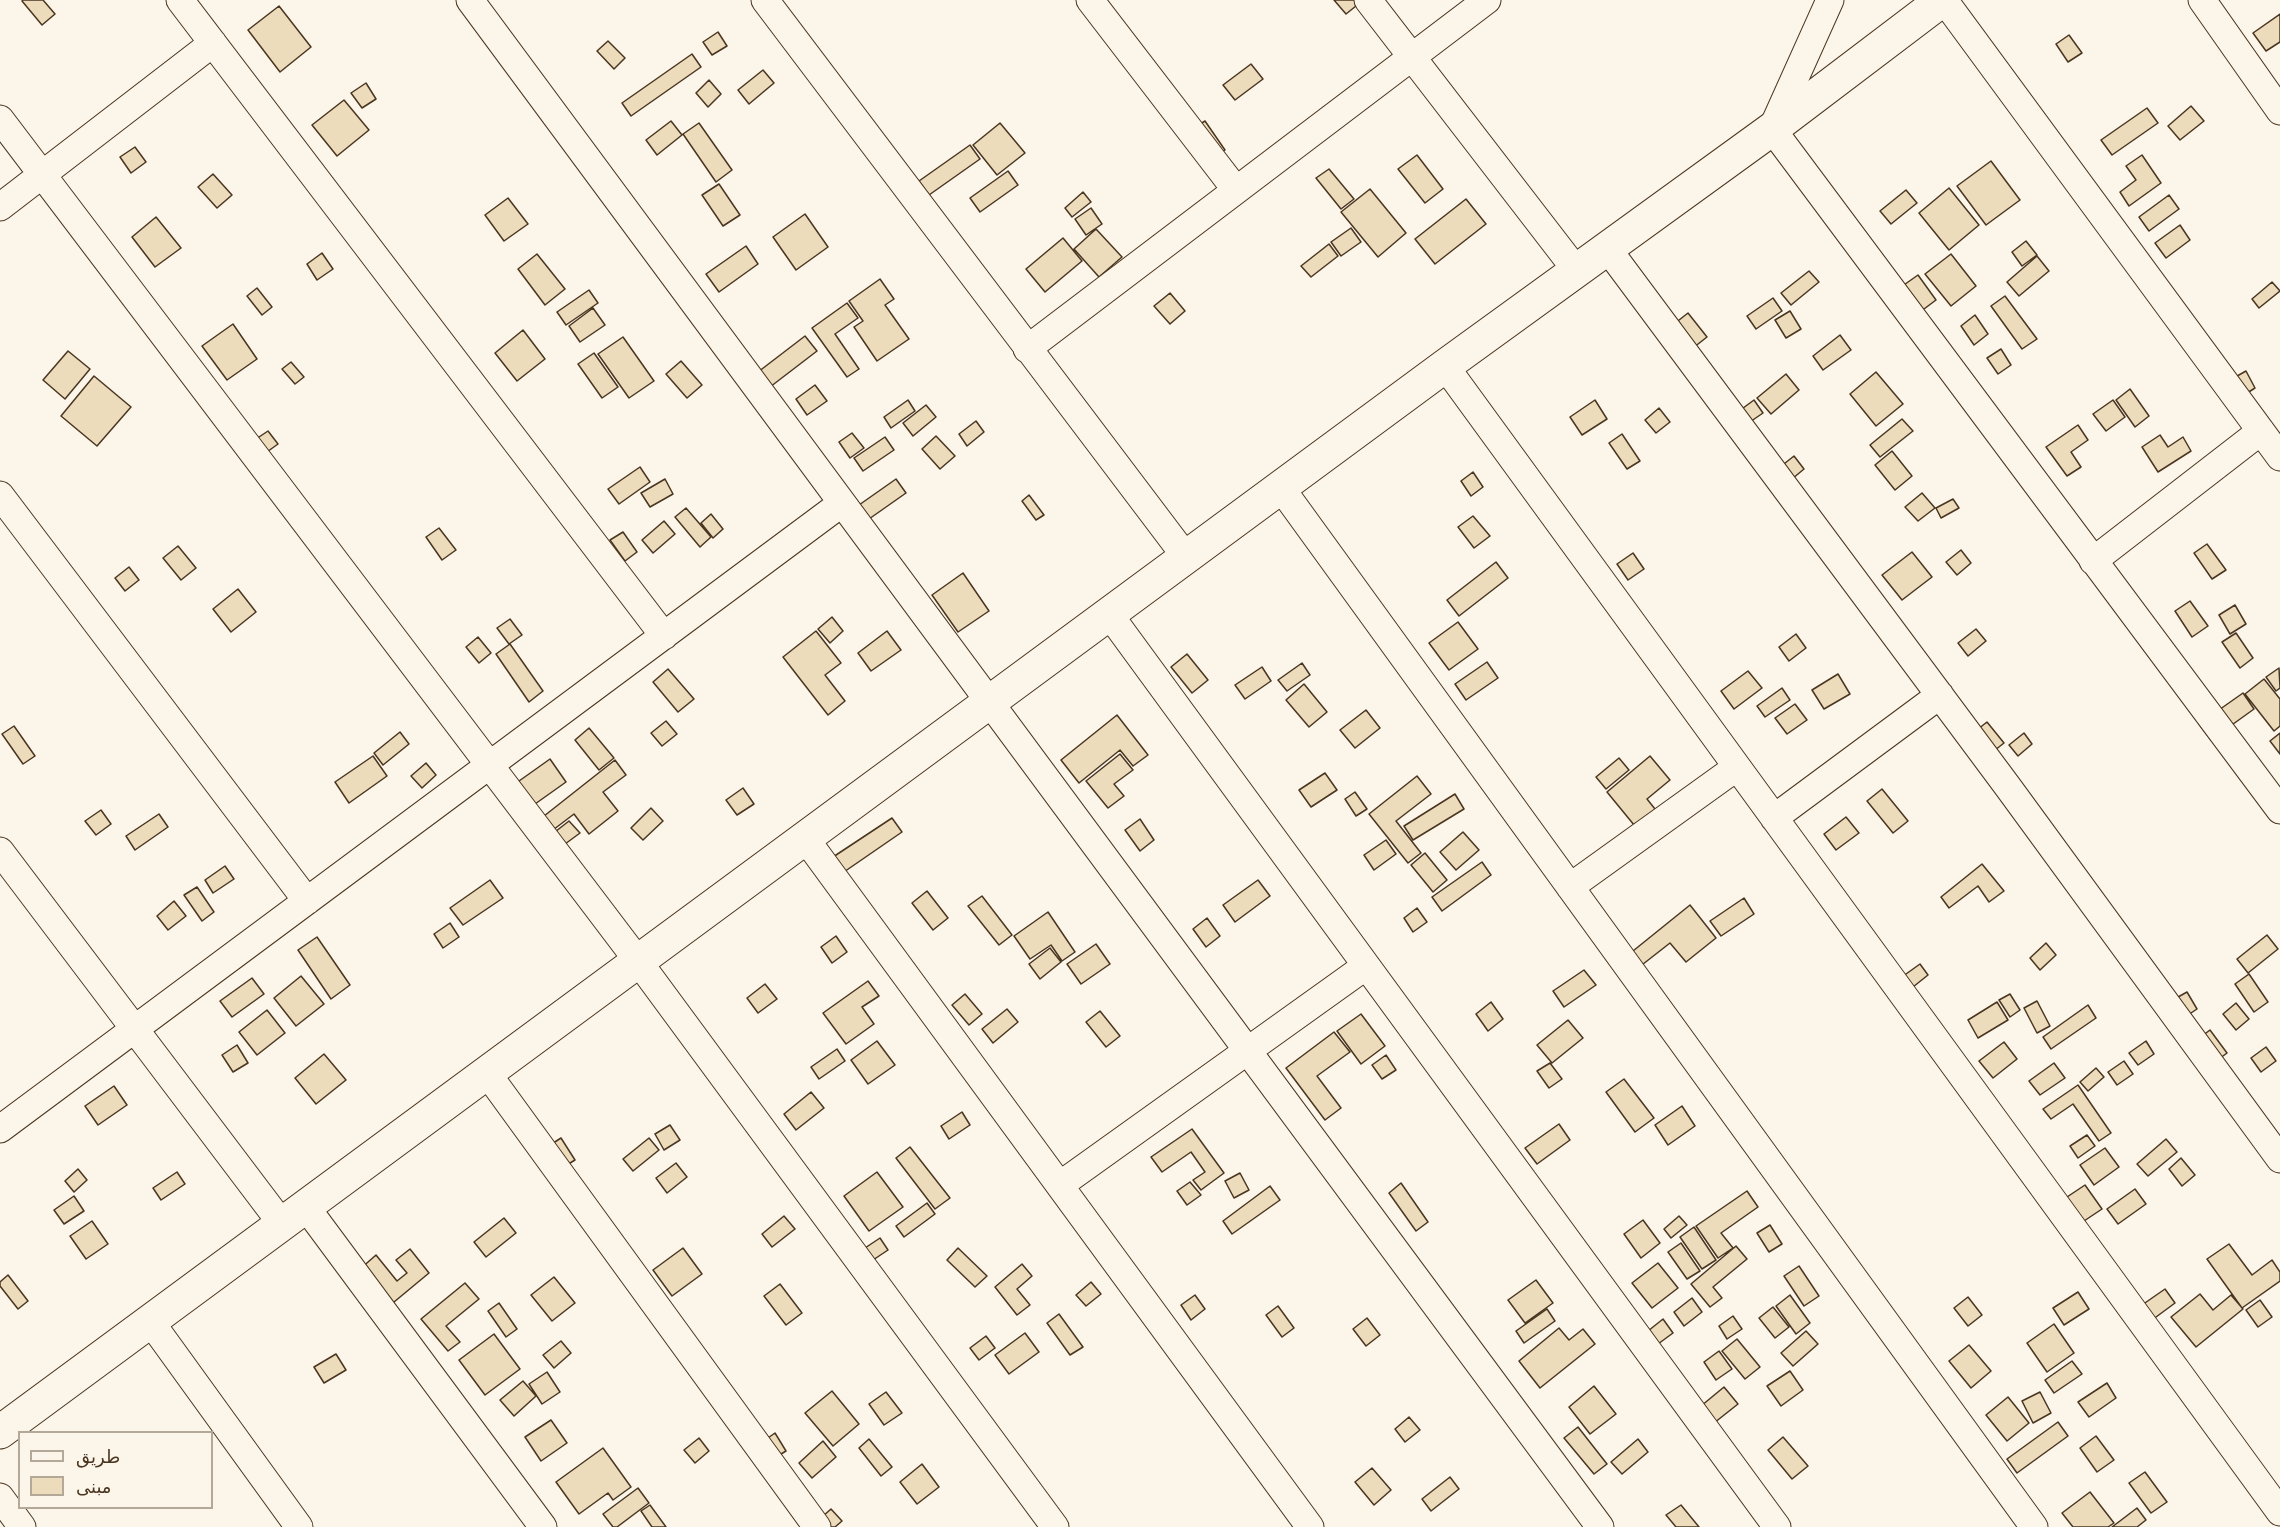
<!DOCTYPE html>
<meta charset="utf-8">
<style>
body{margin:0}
#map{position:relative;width:2280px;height:1527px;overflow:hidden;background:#fbf6e9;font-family:"DejaVu Sans",Cairo,sans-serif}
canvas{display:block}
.legend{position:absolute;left:18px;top:1431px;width:195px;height:78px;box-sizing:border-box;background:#fbf6e9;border:2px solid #b4a999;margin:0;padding:8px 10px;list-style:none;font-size:18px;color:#4a3520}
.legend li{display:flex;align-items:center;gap:12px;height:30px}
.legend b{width:30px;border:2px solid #b4a999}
</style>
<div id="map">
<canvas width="2280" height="1527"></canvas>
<ul class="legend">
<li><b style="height:8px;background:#fbf6e9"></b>طريق</li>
<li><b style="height:16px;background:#ecdcbc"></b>مبنى</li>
</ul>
</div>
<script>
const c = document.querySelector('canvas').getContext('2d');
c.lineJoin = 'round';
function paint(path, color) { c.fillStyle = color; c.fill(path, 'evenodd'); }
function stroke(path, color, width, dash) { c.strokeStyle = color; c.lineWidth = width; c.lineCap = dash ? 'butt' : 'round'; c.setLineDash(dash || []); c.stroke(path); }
const building = new Path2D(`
 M23,0H43L55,14L42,25L22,1Z
 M1334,0H1359L1361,2L1346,14Z
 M279,6L311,47L280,72L248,30Z
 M2280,14V42L2266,51L2253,33Z
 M718,32L727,46L712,55L703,42Z
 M2069,35L2082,53L2068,62L2056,44Z
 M608,41L625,58L614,69L597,51Z
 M692,54L701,67L631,116L622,103Z
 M1251,64L1263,79L1235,100L1223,85Z
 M763,70L774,83L749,104L738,90Z
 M709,80L721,94L708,107L696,93Z
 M366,83L376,99L362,108L351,93Z
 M344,100L369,130L337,156L312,125Z
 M2191,106L2204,121L2180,140L2168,126Z
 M2147,108L2158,123L2112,155L2101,140Z
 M671,121L682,135L657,155L646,140Z
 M1205,121L1225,150L1213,158L1192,129Z
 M699,123L732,170L716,182L683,134Z
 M1000,123L1025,153L997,175L973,145Z
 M970,145L980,159L929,195L919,181Z
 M135,147L146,162L131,173L120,157Z
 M1417,155L1443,189L1425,203L1398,169Z
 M2142,155L2161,183L2129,206L2120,192L2136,180L2126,166Z
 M1991,161L2020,200L1986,225L1957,186Z
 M1329,169L1354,199L1341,209L1316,178Z
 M1008,171L1018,185L980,212L970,198Z
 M213,174L232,195L217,208L198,187Z
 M719,184L740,215L723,226L702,195Z
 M1949,188L1979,225L1949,250L1919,213Z
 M1370,189L1406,233L1378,257L1341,212Z
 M1906,190L1917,203L1891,224L1880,211Z
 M1083,192L1091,202L1072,217L1065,208Z
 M2169,195L2179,209L2149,231L2139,217Z
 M508,198L528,224L504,241L485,215Z
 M1466,199L1486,224L1435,264L1415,239Z
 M1091,208L1102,224L1086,235L1075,219Z
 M805,214L828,247L796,270L773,237Z
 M156,217L181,248L155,267L132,237Z
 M2180,225L2190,240L2166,258L2155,243Z
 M1351,228L1361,242L1341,256L1331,242Z
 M1096,229L1122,257L1099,277L1074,249Z
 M1063,238L1082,261L1045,292L1026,269Z
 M2026,241L2037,255L2022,266L2012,252Z
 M1329,244L1338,256L1311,277L1301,266Z
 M746,246L758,264L719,292L706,274Z
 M322,253L333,269L317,280L307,264Z
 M537,254L565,289L545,305L518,269Z
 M1951,254L1976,286L1951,306L1925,274Z
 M2037,256L2049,271L2019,296L2007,282Z
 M1809,271L1819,282L1791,305L1781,293Z
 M1918,275L1936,300L1920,312L1901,287Z
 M880,279L894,299L885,305L909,339L877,361L854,327L863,321L849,301Z
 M2272,282L2280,291L2259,308L2252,299Z
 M257,288L272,307L262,315L247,296Z
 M589,290L598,303L566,325L557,312Z
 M1170,293L1185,311L1170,324L1154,306Z
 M2005,296L2037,339L2022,349L1991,306Z
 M1773,298L1782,311L1756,329L1747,316Z
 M847,303L858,318L835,334L859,369L847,377L812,328Z
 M593,308L605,325L580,342L569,326Z
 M1790,311L1801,329L1786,338L1775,320Z
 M1688,313L1707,337L1693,348L1674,324Z
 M1975,315L1988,334L1974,345L1961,326Z
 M233,324L257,359L227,380L202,346Z
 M523,330L545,359L517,381L495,353Z
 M1840,335L1851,350L1823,370L1813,356Z
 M805,336L817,351L770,387L758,372Z
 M623,337L654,381L629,398L598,354Z
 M2001,349L2011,365L1998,374L1987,358Z
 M68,351L90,369L65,399L43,380Z
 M594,353L618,387L602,398L578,364Z
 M681,361L702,385L687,398L666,374Z
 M291,362L304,377L295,384L282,369Z
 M2246,371L2255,388L2241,397L2230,380Z
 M1876,372L1903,404L1876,426L1850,394Z
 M1786,374L1799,390L1771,414L1757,398Z
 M94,376L131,407L97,446L61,416Z
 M815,385L827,401L807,415L796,399Z
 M2130,389L2149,416L2135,427L2116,400Z
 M908,400L915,411L891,428L884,417Z
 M1595,400L1607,419L1582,435L1570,417Z
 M1754,400L1763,413L1747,424L1739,411Z
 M2113,400L2125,417L2106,431L2093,414Z
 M926,405L936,417L913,436L903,423Z
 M1659,408L1670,422L1656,433L1645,420Z
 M1902,419L1913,431L1880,457L1870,445Z
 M976,421L984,432L967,446L959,434Z
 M2078,425L2088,440L2071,452L2081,467L2067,476L2046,447Z
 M268,431L278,444L260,457L250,443Z
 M852,433L864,448L850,458L839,442Z
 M1622,434L1640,461L1627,469L1609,443Z
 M2160,435L2168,447L2183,437L2191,451L2158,472L2142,447Z
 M936,436L955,456L940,469L922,449Z
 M885,437L894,450L863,471L854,458Z
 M1892,451L1912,476L1895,490L1875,465Z
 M1794,456L1804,469L1786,484L1775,471Z
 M640,467L650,482L619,504L608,489Z
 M1473,472L1483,487L1471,496L1461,481Z
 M665,479L673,494L650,507L641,493Z
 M896,479L906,493L869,519L859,505Z
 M1922,493L1935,508L1918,521L1905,507Z
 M1029,495L1044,515L1036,520L1022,501Z
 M1953,499L1959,508L1941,518L1936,508Z
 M686,508L711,537L700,547L675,517Z
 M711,514L723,529L713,538L701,523Z
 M1473,516L1490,536L1474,548L1458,527Z
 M664,521L675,534L653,553L642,540Z
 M439,528L456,550L442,560L426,537Z
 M623,532L637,552L625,561L610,540Z
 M2207,544L2226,570L2212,579L2194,553Z
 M178,546L196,568L181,580L163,558Z
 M1961,550L1971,563L1957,575L1946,562Z
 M1912,552L1932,577L1902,600L1882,575Z
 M1633,553L1644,569L1628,580L1617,564Z
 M1496,562L1508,578L1459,616L1447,600Z
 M129,567L139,580L125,591L115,578Z
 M963,573L989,611L958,632L932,595Z
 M238,589L256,612L231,632L213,609Z
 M2190,601L2208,626L2192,637L2175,611Z
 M2235,605L2246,624L2230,634L2219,615Z
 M832,617L843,631L830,643L818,629Z
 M510,619L522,635L509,644L497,628Z
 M1458,622L1478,649L1449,670L1429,643Z
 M1976,629L1986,641L1968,656L1958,643Z
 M816,631L841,663L825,675L845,701L828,715L783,657Z
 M887,631L901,650L871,671L858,653Z
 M2236,633L2253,658L2240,668L2222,642Z
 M1796,634L1806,648L1789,661L1779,647Z
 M478,637L491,653L479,663L466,647Z
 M510,644L543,691L529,702L496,654Z
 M1187,654L1208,680L1192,693L1171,667Z
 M1487,662L1498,678L1466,700L1455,684Z
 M1302,663L1310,675L1287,691L1278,680Z
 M1262,667L1271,681L1245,699L1235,685Z
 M2279,668L2280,688L2276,691L2266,677Z
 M668,669L694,699L678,712L653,682Z
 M1748,671L1762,688L1734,709L1721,691Z
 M1838,674L1850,694L1824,709L1812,690Z
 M2264,679L2280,699V726L2274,731L2245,694Z
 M1304,684L1327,712L1309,727L1286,700Z
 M1782,688L1790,700L1765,717L1757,706Z
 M2243,693L2254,709L2211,740L2199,724Z
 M1795,704L1807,720L1787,734L1775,718Z
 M1366,710L1380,728L1355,748L1340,730Z
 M1117,715L1148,755L1133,766L1120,750L1079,783L1061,760Z
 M666,721L677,734L662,746L651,733Z
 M1987,722L2004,743L1990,754L1973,733Z
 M14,726L35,756L23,764L2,734Z
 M589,728L614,758L599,770L575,740Z
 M400,732L409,744L383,765L374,753Z
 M2024,733L2032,744L2018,756L2009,745Z
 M2280,733V754L2270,741Z
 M1120,754L1133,770L1114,784L1124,796L1108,808L1086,781Z
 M373,756L387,776L349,803L335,782Z
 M1650,756L1670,780L1647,799L1659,814L1639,831L1607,792Z
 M1619,758L1629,770L1606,789L1596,777Z
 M550,759L566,782L528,809L512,786Z
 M615,760L626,775L603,792L618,811L589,834L574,814L549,833L539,820Z
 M426,763L436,775L422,788L411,776Z
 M1325,773L1337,790L1311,807L1299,790Z
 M1417,776L1431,794L1396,821L1421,853L1408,863L1369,814Z
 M743,788L754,804L737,815L726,800Z
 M1882,789L1908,821L1893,833L1867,801Z
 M1355,792L1367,809L1356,816L1345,799Z
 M1455,794L1464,809L1413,840L1404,826Z
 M651,808L663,821L643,840L631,828Z
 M101,810L111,824L96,835L85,821Z
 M159,814L168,827L135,850L126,836Z
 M1846,817L1859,833L1836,850L1824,834Z
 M892,818L902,832L841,874L830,859Z
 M1140,819L1154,840L1140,851L1125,830Z
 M569,821L580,833L561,847L551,835Z
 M1463,832L1479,850L1456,870L1440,852Z
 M1386,840L1396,854L1374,870L1364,855Z
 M1425,853L1447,880L1433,892L1411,865Z
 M1482,862L1491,875L1442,911L1432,897Z
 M1982,864L2004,891L1989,902L1978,886L1949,908L1941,897Z
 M225,866L234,879L213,893L205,880Z
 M490,880L503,898L463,925L450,908Z
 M1258,880L1270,896L1235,922L1223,905Z
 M197,887L214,912L202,921L184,895Z
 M927,891L948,918L933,930L912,903Z
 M982,896L1012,935L999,945L968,906Z
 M1744,898L1754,914L1721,936L1710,921Z
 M174,901L186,916L168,930L157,916Z
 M1690,905L1716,938L1686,962L1670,943L1638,968L1628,955Z
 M1417,908L1427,922L1413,932L1404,918Z
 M1048,912L1075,952L1062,961L1051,945L1030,959L1014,936Z
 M1207,918L1220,936L1206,947L1193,929Z
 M450,923L459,937L443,948L434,934Z
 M2267,935L2278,949L2248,973L2237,959Z
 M836,936L847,952L832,963L821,947Z
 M317,937L350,985L331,999L298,950Z
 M2046,943L2056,955L2040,970L2030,958Z
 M1096,944L1110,964L1081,984L1067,964Z
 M1050,948L1061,962L1040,979L1029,964Z
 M1920,964L1928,975L1908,991L1899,979Z
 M1584,970L1596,985L1564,1007L1553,991Z
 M2249,974L2268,1002L2254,1012L2235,984Z
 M301,976L324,1004L296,1026L274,998Z
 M252,978L264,994L232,1017L220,1001Z
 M868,981L879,996L862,1007L874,1024L846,1044L823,1013Z
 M765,984L777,999L758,1013L747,998Z
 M2187,992L2197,1009L2182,1019L2171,1001Z
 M965,994L982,1014L969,1025L952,1005Z
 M2010,994L2020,1010L2010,1017L1999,1000Z
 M2037,1001L2050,1026L2037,1033L2024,1008Z
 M1491,1002L1503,1019L1488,1031L1476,1014Z
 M1997,1002L2008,1020L1978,1038L1968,1020Z
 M2236,1003L2249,1019L2236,1030L2223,1014Z
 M2088,1005L2096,1018L2051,1049L2043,1037Z
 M1007,1009L1018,1022L993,1043L982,1029Z
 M267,1010L285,1033L257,1055L239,1032Z
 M1100,1011L1120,1036L1106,1047L1086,1022Z
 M1361,1014L1385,1046L1361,1064L1337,1031Z
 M1568,1020L1583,1038L1552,1063L1537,1045Z
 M2210,1030L2227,1053L2215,1062L2198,1039Z
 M1334,1032L1350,1052L1317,1076L1341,1108L1325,1120L1286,1068Z
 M877,1041L895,1065L868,1084L851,1060Z
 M2146,1041L2154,1054L2138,1065L2129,1053Z
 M2004,1042L2017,1059L1993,1078L1979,1061Z
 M237,1045L248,1063L233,1072L222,1055Z
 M2266,1047L2276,1061L2261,1072L2251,1058Z
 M837,1049L845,1061L819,1079L811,1067Z
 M324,1054L346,1080L316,1104L295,1078Z
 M1386,1055L1396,1070L1382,1079L1372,1065Z
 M2124,1061L2133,1074L2117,1085L2108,1072Z
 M1550,1063L1562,1079L1549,1088L1537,1071Z
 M2054,1063L2065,1078L2040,1095L2029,1081Z
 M2096,1068L2104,1077L2088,1091L2080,1082Z
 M1624,1079L1654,1118L1635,1132L1606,1092Z
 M2078,1085L2111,1133L2099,1141L2073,1104L2051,1119L2043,1109Z
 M114,1086L127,1105L98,1125L85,1106Z
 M811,1092L824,1108L796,1130L784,1114Z
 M1682,1106L1695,1126L1668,1145L1655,1125Z
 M962,1112L970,1125L949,1139L941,1126Z
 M1559,1124L1570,1140L1537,1164L1525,1148Z
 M670,1125L680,1140L664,1150L655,1134Z
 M1192,1129L1224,1173L1201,1190L1193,1180L1205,1172L1191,1152L1162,1172L1151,1157Z
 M2087,1135L2095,1146L2078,1158L2070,1146Z
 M561,1138L575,1160L557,1171L544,1149Z
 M649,1138L659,1150L633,1171L623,1159Z
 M2166,1139L2177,1152L2148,1176L2137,1164Z
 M910,1147L950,1198L935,1209L896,1158Z
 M2105,1148L2119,1167L2094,1185L2080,1165Z
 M2181,1158L2195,1175L2182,1186L2169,1169Z
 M676,1163L687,1177L667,1193L656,1178Z
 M78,1169L87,1180L74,1192L65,1181Z
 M177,1172L185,1184L161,1200L153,1188Z
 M877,1172L903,1207L869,1231L844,1196Z
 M1240,1173L1249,1190L1234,1198L1225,1181Z
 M1190,1182L1201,1195L1187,1205L1177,1191Z
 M1401,1183L1428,1222L1416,1231L1389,1193Z
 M2085,1185L2102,1209L2081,1223L2064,1199Z
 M1270,1186L1280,1200L1232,1234L1223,1221Z
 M2135,1189L2146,1204L2118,1224L2107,1209Z
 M1747,1191L1758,1207L1721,1233L1733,1248L1718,1258L1696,1226Z
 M74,1196L84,1211L64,1224L54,1210Z
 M927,1203L935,1214L904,1237L896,1226Z
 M784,1216L795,1229L772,1247L762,1234Z
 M1679,1216L1687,1225L1671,1238L1664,1229Z
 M504,1218L516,1233L486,1257L474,1242Z
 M1643,1220L1660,1243L1641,1258L1624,1234Z
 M92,1221L108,1244L86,1259L70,1236Z
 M1770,1225L1782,1244L1769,1252L1757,1233Z
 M1694,1227L1716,1260L1702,1269L1680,1237Z
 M880,1238L888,1250L870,1262L862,1250Z
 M1681,1243L1700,1271L1687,1279L1668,1252Z
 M2229,1244L2252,1275L2272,1260L2280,1272V1281L2242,1308L2207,1259Z
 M1736,1246L1747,1259L1713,1287L1722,1298L1710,1307L1691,1284Z
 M683,1248L702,1274L672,1296L653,1270Z
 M958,1248L987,1276L975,1287L947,1260Z
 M410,1249L429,1273L388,1307L359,1270L376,1255L397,1281L407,1273L396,1260Z
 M1658,1263L1678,1288L1652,1308L1632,1283Z
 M1022,1264L1032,1276L1017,1289L1030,1305L1017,1315L995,1287Z
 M1799,1266L1819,1296L1804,1306L1784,1276Z
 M8,1275L28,1301L18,1309L0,1286V1282Z
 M554,1277L575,1303L552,1321L531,1295Z
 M1536,1280L1553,1303L1525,1323L1508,1300Z
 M1091,1282L1101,1294L1086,1306L1076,1295Z
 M465,1283L479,1299L446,1326L460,1342L448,1351L421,1319Z
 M780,1284L802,1313L786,1325L764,1296Z
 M2165,1289L2175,1303L2152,1320L2142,1305Z
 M2078,1292L2089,1309L2064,1325L2053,1308Z
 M2200,1294L2213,1310L2231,1295L2243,1309L2196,1347L2171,1317Z
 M1195,1295L1205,1309L1191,1320L1181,1305Z
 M1790,1295L1810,1323L1796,1334L1776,1306Z
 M1968,1297L1982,1315L1968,1326L1954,1308Z
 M1692,1298L1702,1312L1684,1326L1674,1312Z
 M2260,1300L2272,1317L2258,1327L2246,1310Z
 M499,1303L517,1329L506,1337L488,1311Z
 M1278,1306L1294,1328L1282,1337L1266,1315Z
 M1773,1307L1789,1327L1775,1338L1759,1318Z
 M1547,1309L1555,1321L1524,1343L1516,1331Z
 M1059,1314L1083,1347L1070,1355L1047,1323Z
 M1733,1316L1742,1329L1727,1339L1719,1326Z
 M1367,1318L1380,1335L1366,1346L1353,1329Z
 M1663,1319L1673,1333L1658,1344L1648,1331Z
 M2054,1324L2074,1353L2047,1372L2027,1343Z
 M1559,1328L1569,1340L1583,1329L1595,1344L1540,1388L1519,1361Z
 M1806,1331L1818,1344L1793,1366L1781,1353Z
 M1025,1333L1039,1352L1009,1374L995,1355Z
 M494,1334L520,1369L485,1395L459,1360Z
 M986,1336L995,1348L979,1360L970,1348Z
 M1737,1339L1760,1367L1745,1379L1722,1351Z
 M561,1341L571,1353L554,1368L543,1355Z
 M1969,1345L1991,1371L1971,1388L1949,1361Z
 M1719,1351L1732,1369L1716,1380L1704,1362Z
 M336,1354L346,1370L324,1383L314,1367Z
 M2072,1361L2082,1374L2054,1393L2045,1380Z
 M1790,1371L1803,1390L1781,1406L1767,1386Z
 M547,1372L560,1392L542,1404L529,1384Z
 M523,1381L536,1396L514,1416L500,1400Z
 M2107,1383L2116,1398L2089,1417L2078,1402Z
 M1594,1386L1616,1414L1590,1434L1569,1407Z
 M1724,1387L1738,1404L1714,1423L1701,1406Z
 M832,1391L859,1424L833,1446L805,1413Z
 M886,1392L902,1413L884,1425L869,1404Z
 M2040,1392L2051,1413L2033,1423L2022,1401Z
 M2008,1397L2029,1423L2007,1441L1986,1415Z
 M1409,1417L1420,1430L1405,1442L1395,1429Z
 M551,1420L567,1443L541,1461L525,1437Z
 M2058,1422L2068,1436L2017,1473L2007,1459Z
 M1578,1427L1607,1464L1594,1474L1564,1438Z
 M775,1433L786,1451L768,1462L758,1445Z
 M2096,1436L2114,1460L2097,1472L2080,1448Z
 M1783,1437L1808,1466L1792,1479L1768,1450Z
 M699,1438L709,1451L695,1463L684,1450Z
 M869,1439L892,1467L881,1476L859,1448Z
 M1638,1439L1648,1452L1622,1474L1611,1462Z
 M823,1441L836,1457L812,1478L799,1463Z
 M603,1448L631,1487L613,1500L608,1493L579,1514L556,1482Z
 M922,1464L939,1487L917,1504L900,1482Z
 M1372,1468L1391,1490L1374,1505L1355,1482Z
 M2145,1472L2167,1502L2151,1513L2129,1483Z
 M1450,1477L1459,1489L1431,1511L1422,1499Z
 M638,1488L649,1503L617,1527H613L603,1514Z
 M2090,1492L2114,1523L2108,1527H2073L2062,1513Z
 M650,1505L666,1527H652L641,1511Z
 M1681,1505L1699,1527H1676L1666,1515Z
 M2137,1508L2146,1520L2137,1527H2112Z
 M831,1509L842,1521L835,1527H817L814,1524Z`);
const minor = new Path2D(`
 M180,0L664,636
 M470,0L1600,1527
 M765,0L1186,557
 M1090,0L1236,190
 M1368,0L1576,270
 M1830,0L1772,129L2280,810
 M1944,0L2280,457
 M2202,0L2280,111
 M0,119L638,961L1055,1527
 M0,207L213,43
 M1607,248L2008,787L2280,1159
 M1027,349L1487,0
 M1445,366L2280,1512
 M1281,488L2034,1527
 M0,495L307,901
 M2093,561L2261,431
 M1109,614L1777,1527
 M1774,818L1940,695
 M805,838L1310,1527
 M0,851L282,1224
 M1570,887L1737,767
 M487,1073L817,1527
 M0,1129L842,503
 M1060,1185L1366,966
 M306,1207L543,1527
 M150,1321L299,1527
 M0,1497L22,1527`);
const tertiary = new Path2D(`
 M0,1432L1445,366L1772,129L1942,0`);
paint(building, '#ecdcbc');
stroke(building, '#4a3520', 1.5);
stroke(minor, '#4a3520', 29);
stroke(tertiary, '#4a3520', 35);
stroke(minor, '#fbf6e9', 27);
stroke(tertiary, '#fbf6e9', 33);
</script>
